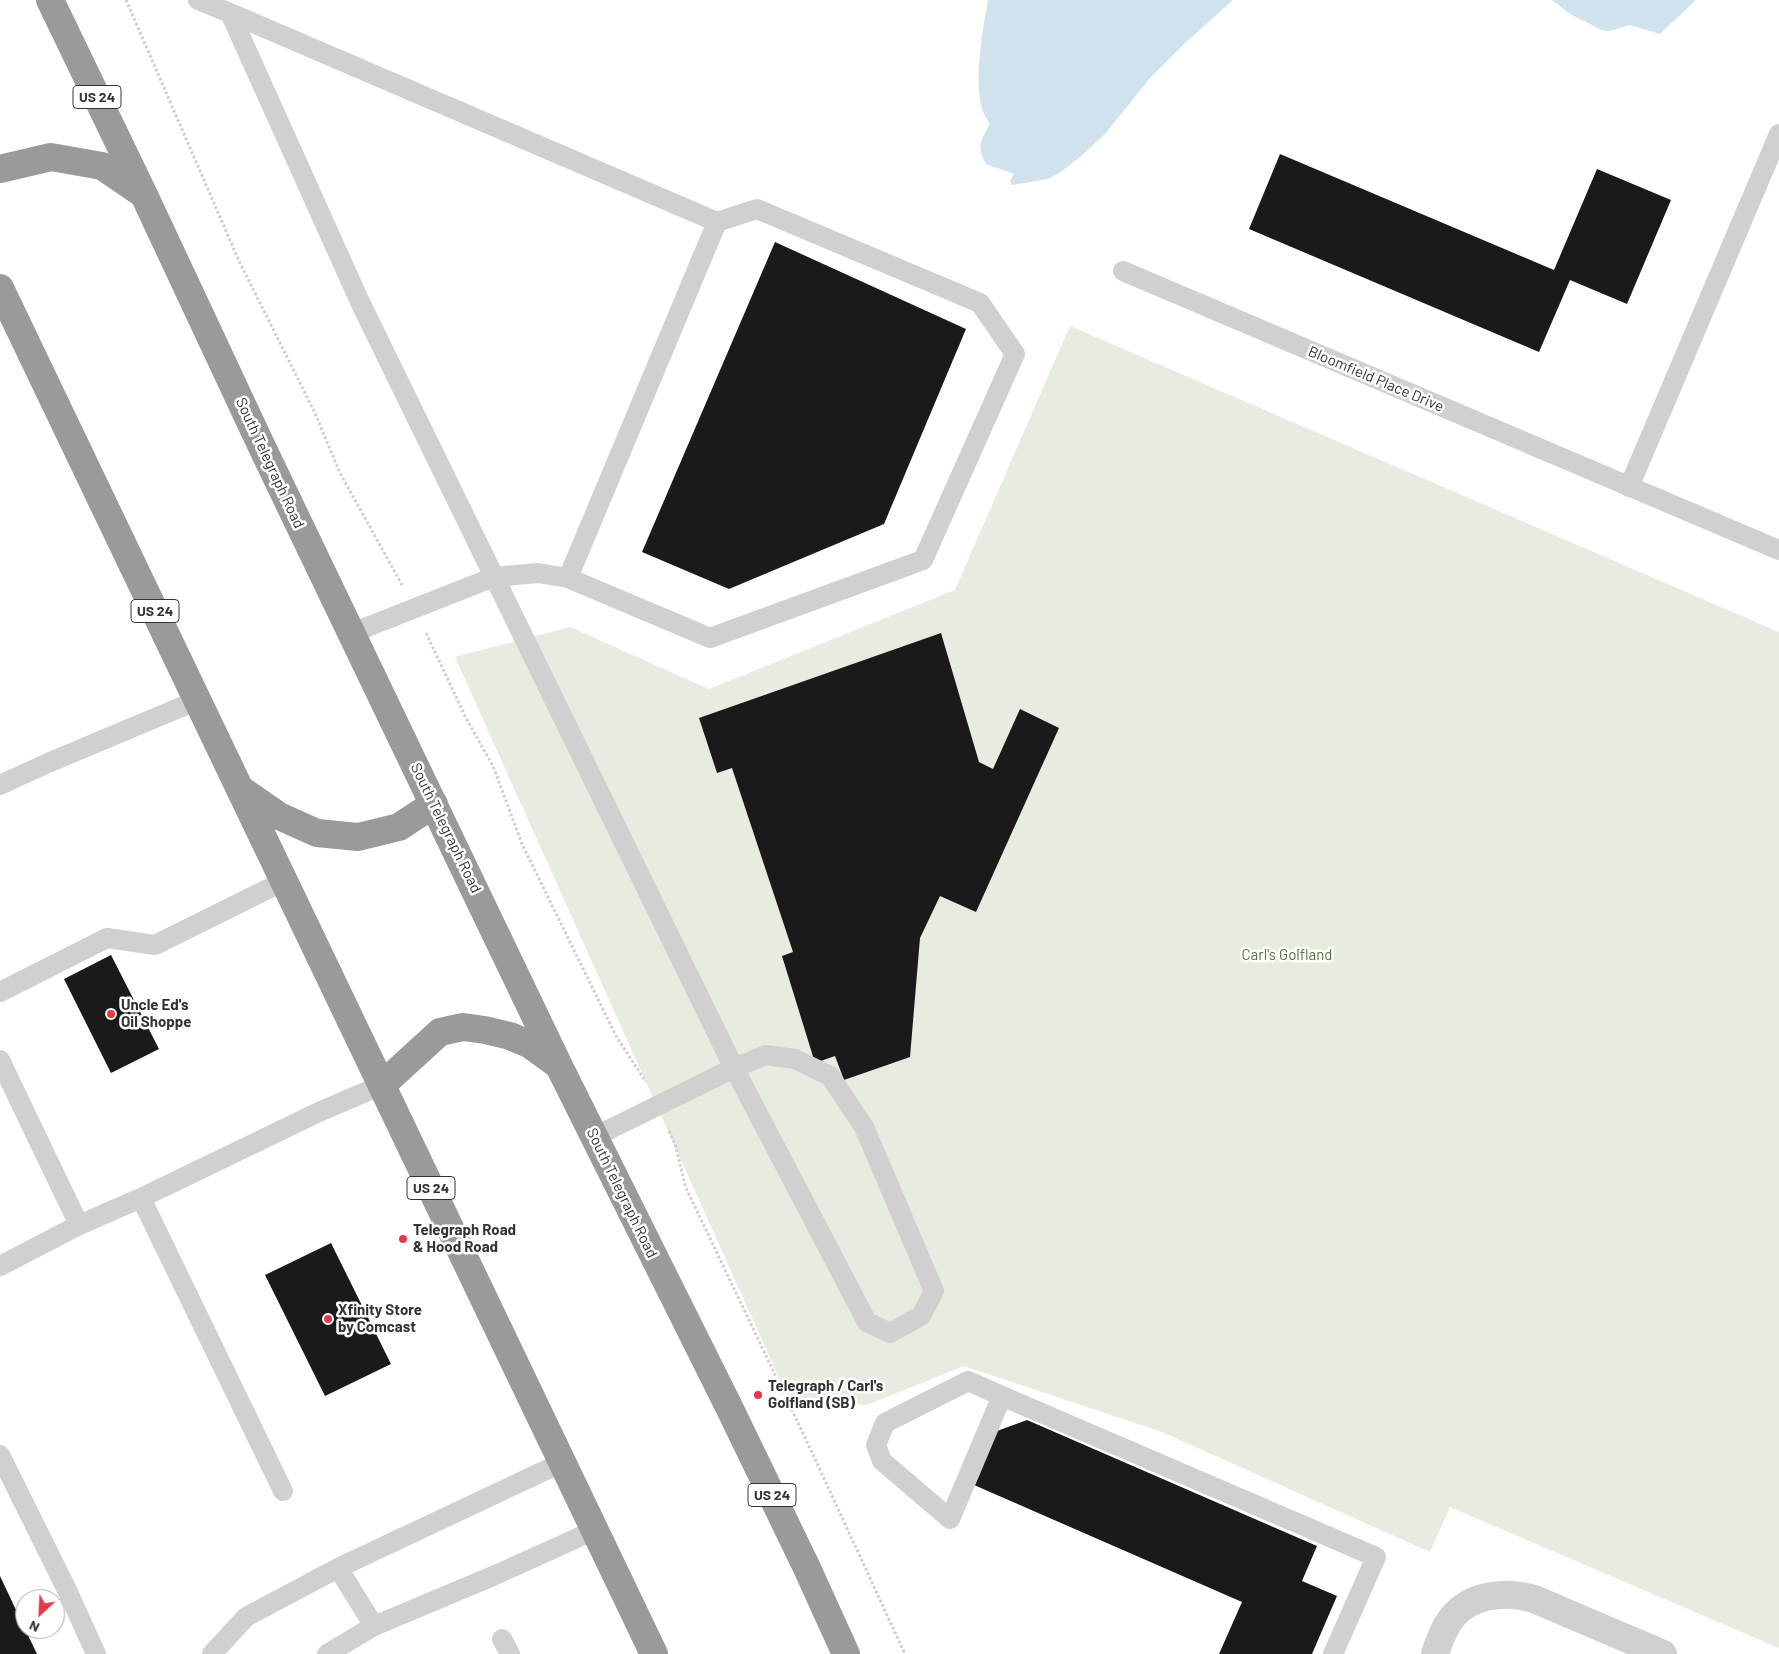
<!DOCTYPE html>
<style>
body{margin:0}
#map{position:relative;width:1779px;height:1654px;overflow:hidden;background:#fff;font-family:Barlow,sans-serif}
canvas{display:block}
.north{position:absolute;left:15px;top:1589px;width:50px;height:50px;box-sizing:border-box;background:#fff;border:1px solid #adadad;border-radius:50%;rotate:205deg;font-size:14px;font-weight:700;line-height:20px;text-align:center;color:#333}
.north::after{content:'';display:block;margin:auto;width:18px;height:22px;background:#e63946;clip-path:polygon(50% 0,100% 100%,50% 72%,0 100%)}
</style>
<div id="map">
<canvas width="1779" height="1654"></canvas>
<div class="north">N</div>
</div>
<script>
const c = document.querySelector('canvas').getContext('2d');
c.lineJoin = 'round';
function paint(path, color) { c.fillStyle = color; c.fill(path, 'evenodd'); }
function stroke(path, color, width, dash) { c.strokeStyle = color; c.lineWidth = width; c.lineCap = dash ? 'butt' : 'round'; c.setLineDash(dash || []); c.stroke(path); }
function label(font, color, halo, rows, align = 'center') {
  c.font = font + ' Barlow,sans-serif'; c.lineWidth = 5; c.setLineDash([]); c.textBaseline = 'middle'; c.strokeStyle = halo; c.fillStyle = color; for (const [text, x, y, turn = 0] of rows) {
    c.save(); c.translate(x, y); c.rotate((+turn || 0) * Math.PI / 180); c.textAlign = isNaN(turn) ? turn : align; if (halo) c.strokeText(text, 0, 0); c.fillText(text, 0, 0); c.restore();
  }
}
const green = new Path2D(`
 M1070,326L1779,632V1648L1450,1507L1430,1552L1162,1432L964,1366L867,1405L788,1398L455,657L570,627L709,689L955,590Z`);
const water = new Path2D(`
 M988,0H1233L1184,44L1150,78L1105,134L1081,156L1061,172L1048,179L1012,185L1010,181L1014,174L986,164C976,144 981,142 990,123C969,102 983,28 988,0Z
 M1552,0H1696L1660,34L1630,25L1609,31L1602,30L1570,14Z`);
const building = new Path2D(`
 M1280,154L1554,270L1597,169L1671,200L1627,304L1570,280L1539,352L1249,229Z
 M775,242L966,329L884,524L729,589L642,552Z
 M941,633L979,762L993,769L1020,709L1059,728L976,912L940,896L920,938L910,1057L844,1080L835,1056L815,1063L782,956L793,952L732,768L717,773L699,718Z
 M111,955L159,1049L111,1073L64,979Z
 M331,1243L391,1364L325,1396L265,1275Z
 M1027,1420L1317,1546L1302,1581L1337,1596L1312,1654H1219L1242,1602L974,1485L997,1431Z
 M0,1576L25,1629L37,1654H0Z`);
const path = new Path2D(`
 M126,0L239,261L315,413L340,473L402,585
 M426,633L467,720L493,766L522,844L616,1036L646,1082
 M669,1131L675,1144L686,1188L810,1448L905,1654`);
const lane = new Path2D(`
 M198,0L230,13L360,302L734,1068L867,1322L890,1333L921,1316L934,1291L864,1127L830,1076L795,1059L766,1055L734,1068L594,1137
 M230,13L717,222L568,578L538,573L494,577L352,633
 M1123,271L1779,550
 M1629,487L1779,134
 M568,578L710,638L923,560L1015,354L980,303L757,209L717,222
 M0,785L48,763L198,700
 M0,992L107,938L155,945L284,881
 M0,1060L79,1225
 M141,1198L283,1491
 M0,1266L79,1225L141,1198L321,1111L382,1085
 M968,1381L1002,1396L950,1519L882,1461L876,1445L885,1423Z
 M1002,1396L1376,1557L1333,1654
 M0,1455L68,1592L96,1654
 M338,1568L374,1626
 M502,1639L510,1654
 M212,1654L246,1617L338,1568L563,1462
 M327,1654L374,1626L493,1576L595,1530`);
const street = new Path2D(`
 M1435,1654C1438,1644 1442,1634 1447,1625C1465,1594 1504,1590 1534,1599L1663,1654`);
const highway = new Path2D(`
 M50,0L144,195L262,447L559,1066L729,1407L806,1566L846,1654
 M0,169L51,157L102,166L143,194
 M0,288L654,1654
 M243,791L279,816L317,833L358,837L399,827L434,804
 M382,1085L440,1032L463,1027L485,1030L510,1036L529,1044L558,1065`);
const markers = [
 [111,1014,5,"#e63946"],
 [403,1239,5,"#e63946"],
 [328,1319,5,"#e63946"],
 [758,1395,5,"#e63946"]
];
const shields = [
 [97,97,48],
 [155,611,48],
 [431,1188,48],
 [772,1495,48]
];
const shieldNames = [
 ["US 24",97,97],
 ["US 24",155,611],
 ["US 24",431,1188],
 ["US 24",772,1495]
];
const streetNames = [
 ["Bloomfield Place Drive",1376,379,23],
 ["South Telegraph Road",270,463,65],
 ["South Telegraph Road",446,828,64],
 ["South Telegraph Road",622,1193,64]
];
const parkNames = [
 ["Carl's Golfland",1287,955]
];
const poiNames = [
 ["Uncle Ed's",121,1005],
 ["Oil Shoppe",121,1022],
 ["Telegraph Road",413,1230],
 ["& Hood Road",413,1247],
 ["Xfinity Store",338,1310],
 ["by Comcast",338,1327],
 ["Telegraph / Carl's",768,1386],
 ["Golfland (SB)",768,1403]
];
paint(green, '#e6ecdf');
paint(water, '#cfe2ee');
paint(building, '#1a1a1a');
stroke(path, '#cdcdcd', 3, [2.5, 2.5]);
stroke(lane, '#d0d0d0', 20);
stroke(street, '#d0d0d0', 28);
stroke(highway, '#9a9a9a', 28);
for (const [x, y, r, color] of markers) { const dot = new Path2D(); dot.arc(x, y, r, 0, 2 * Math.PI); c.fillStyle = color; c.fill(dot); stroke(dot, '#fff', 2); }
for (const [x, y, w] of shields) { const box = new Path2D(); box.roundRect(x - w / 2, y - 11.5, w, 23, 4); c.fillStyle = '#fff'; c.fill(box); stroke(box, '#333', 1); }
label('bold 14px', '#333', null, shieldNames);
label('15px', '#333', '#fff', streetNames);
label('15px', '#56703f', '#fff', parkNames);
label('bold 15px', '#333', '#fff', poiNames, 'left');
</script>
